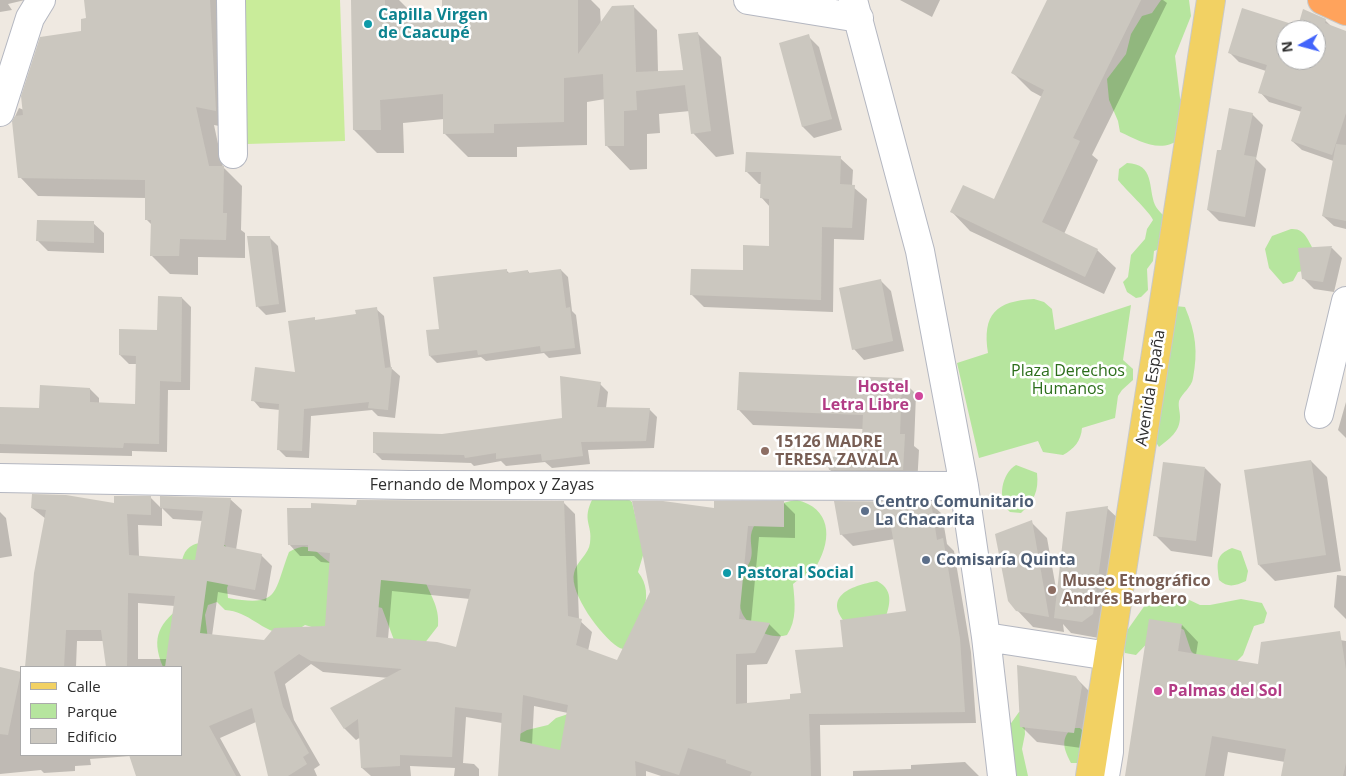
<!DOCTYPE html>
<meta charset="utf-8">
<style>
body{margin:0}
#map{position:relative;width:1346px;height:776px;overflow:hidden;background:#efe9e1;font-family:"Open Sans",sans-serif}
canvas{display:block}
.legend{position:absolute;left:20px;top:666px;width:162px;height:90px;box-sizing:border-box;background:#fff;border:1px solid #ababab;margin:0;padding:6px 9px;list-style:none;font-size:15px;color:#2e2e2e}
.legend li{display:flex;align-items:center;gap:10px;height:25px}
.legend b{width:25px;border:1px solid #ababab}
.north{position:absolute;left:1276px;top:20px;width:50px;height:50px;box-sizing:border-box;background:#fff;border:1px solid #ababab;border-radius:50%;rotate:263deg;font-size:14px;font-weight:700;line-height:20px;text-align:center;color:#2e2e2e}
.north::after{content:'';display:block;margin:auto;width:18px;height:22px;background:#4264fb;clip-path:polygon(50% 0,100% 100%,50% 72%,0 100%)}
</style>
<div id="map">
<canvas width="1346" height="776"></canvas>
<ul class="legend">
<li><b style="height:6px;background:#f2d163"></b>Calle</li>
<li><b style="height:14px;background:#b6e59e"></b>Parque</li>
<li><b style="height:14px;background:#cbc7bf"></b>Edificio</li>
</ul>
<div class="north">N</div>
</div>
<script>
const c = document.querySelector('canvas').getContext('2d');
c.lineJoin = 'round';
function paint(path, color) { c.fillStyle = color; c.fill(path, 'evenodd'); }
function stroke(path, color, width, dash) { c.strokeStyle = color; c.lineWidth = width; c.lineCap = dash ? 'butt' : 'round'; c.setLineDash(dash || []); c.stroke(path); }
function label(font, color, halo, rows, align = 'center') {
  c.font = font + ' "Open Sans",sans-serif'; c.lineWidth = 5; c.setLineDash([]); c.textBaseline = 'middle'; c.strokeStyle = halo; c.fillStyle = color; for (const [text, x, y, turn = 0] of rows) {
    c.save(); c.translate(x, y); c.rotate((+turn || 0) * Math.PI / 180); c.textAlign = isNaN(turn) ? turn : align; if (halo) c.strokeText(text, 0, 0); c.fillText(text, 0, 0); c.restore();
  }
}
const green = new Path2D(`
 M1161,0H1189L1191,16L1175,56L1180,98L1185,107L1180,139C1160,154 1140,141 1120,132L1118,121L1109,100L1107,79L1126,54L1131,34L1142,16L1152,13Z
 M1127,163C1155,164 1148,188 1155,205C1158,211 1164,216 1169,220L1164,247L1154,251L1153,261L1147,269L1148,290L1141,297L1136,298L1127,292L1123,282L1128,277L1131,255L1145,239L1147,229L1153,220C1150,212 1125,189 1118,180L1119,169Z
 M1291,229C1306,228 1308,242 1315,252L1308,270L1298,272L1293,281L1283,284L1269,268L1265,249L1272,236Z
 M1034,299L1044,302L1052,309L1055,330L1131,305L1123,360L1133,369V380L1122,390L1118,396L1115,418L1082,428C1081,441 1074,449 1063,455L1043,452L1038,441L979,458L957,363L988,353C982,314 996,301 1034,299Z
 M1175,306L1185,307C1196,333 1198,352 1193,378C1192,387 1182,393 1179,401C1178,407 1180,411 1180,417C1180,432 1169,439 1159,447L1144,424Z
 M1016,465L1037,473C1039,491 1034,501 1021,513L1010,512C996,500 1002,473 1016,465Z
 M624,496L632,502L644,552L638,572C657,595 638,626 629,650C625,649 621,649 618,647C601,636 569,593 574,573C576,562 589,554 590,543C593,524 581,521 593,498Z
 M797,500C830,508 833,537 817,565C812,574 801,577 793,584C795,603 797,620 787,635C770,640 750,629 742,613C738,603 739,589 740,578C741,571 750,566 751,558C753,551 750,543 751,535C755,514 778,502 797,500Z
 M217,541L226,546L231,577L227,588L228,598C280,607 273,594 289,552C316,536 317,561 339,566C366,572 396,572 423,575C429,594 440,606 438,626L424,644L394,640L382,608L348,600L327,626L315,628L305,625C271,649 256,611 225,610L217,602L208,605L205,615L209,648L181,667H163C150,636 160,623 184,604C183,587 174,554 193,545C199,542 209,542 217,541Z
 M1232,548L1241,551L1248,571L1246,581C1235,586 1228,588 1219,580C1217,563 1215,555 1232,548Z
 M877,581C896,591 889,608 883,625L849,627C820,597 850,586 877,581Z
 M1161,595L1181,596L1200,605H1210L1241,599L1262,603L1267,613L1264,623L1254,626L1243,655L1236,662L1198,658L1191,651L1184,630L1175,625L1157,633L1136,655L1125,653L1123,642L1126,632L1150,598Z
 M1019,712H1024L1025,734L1022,749L1028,776H1008L1009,726Z
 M571,713L578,755L519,743L518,735L527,730L548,725L556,718Z
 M1075,728H1080L1084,732L1088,763H1071C1065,751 1060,741 1070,730Z`);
const pitch = new Path2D(`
 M242,0H340L345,141L247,144Z`);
const shadow = new Path2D(`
 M0,0H25L8,4L12,10L0,12Z
 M85,0H237L235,129L214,125L223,167L242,186L241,230L245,233V258L198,257V275L170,274L151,255L152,225L146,219V198L38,196L20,177L13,121L19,108L24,110L82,32L88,19Z
 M353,0H399L407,8L408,21L443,22V0H591L600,9L601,25L633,6L657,30L658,72L684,71L697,33L721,57L734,154L716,157L693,133L690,111L659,114L660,133L647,134V169L630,170L607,146L605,99L587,102V145L517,147V157H468L444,133V119L403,123L404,153H377L354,130Z
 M900,0H940L932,17Z
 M1049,0H1163L1167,3L1092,155L1098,160L1064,234L1097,250L1116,268L1104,294L970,231L952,212L994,201L1042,97L1031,91L1013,73Z
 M1243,10L1299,27L1325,20L1332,27L1346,32V151L1342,164L1302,150L1292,141L1302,112L1269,102L1260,92L1266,71L1239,62L1229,52ZM1286,30H1316V60H1286Z
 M808,36L819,47L842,130L814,138L803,127L780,44Z
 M1252,114L1263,125L1256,159L1266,169L1255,227L1219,221L1208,210L1222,152Z
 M840,158L853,170L852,186L867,199L864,240L834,239L833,312L704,307L691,294L744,272L770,247V207L761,197L762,184H759L746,171Z
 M1346,175V229L1334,226L1323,216Z
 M93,223L104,233V253L48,251L38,241Z
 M270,238L278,246L286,312L266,315L258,307Z
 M1332,248L1342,258L1334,292L1314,289L1303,278L1299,249Z
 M506,270L510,274L528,271L530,274L561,270L568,277L572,311L576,315L581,354L549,358L544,353L486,361L481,357L437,363L430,356L440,330Z
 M880,280L891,291L904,351L864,360L854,349Z
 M182,298L191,307L190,390H168L167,452L132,451V456L0,453V409L40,410L90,389L99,398V404L136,405L137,364H129L120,355L158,331Z
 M376,309L384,316L391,368L400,376L395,418L378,416L372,410L311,416L309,458L286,457L278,449L280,410L260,408L253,400L296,374L314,319L316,321L357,315Z
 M901,379L916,394L914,446L919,450L917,485L845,484L830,470L862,460L863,429L753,425L739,410Z
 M600,384L608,392L606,408L649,409L657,417L654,448L588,450L590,464L552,468L545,462L506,466L501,461L474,466L471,463L382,460L374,452L442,435L563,420Z
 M1346,402V438L1338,430Z
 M1311,461L1327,477L1341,571L1275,581L1259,565Z
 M1205,468L1221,484L1212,557L1171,551L1155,535Z
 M150,497L161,508V498L230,499L242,510L236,550L261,555L272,566L266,601L218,592L212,636L265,641L326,627L331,563L321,562L314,556H300L289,544L357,507L563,502L575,514L579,620L592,632L588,651L617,662L715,509L784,503L795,514V538L759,537L751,622L769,624L781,636L767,664L747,665V705L791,700L802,694L845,648L907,612L895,539L853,546L841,534L930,503L942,514L947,544L954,551L971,652L976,723L820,725L821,776H661L646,771V776H500L502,723L466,717L463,763L474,764L479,769V776H454L455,768L410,766L411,776H371L362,768L361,737L356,740L345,729L332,708L389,678L323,672L311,664L285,684L294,720L320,765L314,769L317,776H270L256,722L220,738L241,776H138L131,756L90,759L91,765L75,766V771L44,773L41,770L0,774V668L21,673V755H181V667H107L104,641H77L76,667H26L35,573L46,519L32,508L115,504ZM162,508L173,519L203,521L196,561L139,557L138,525L162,526ZM392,591L470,599L456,649L388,639ZM138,603L175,606L168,659H138ZM534,706L568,713L561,751L532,745Z
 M1107,508L1123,523L1099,638L1071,633L1063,624L1064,632L1033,627L1017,610L1031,522L1047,538L1057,594Z
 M0,512L6,518L12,556L0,558Z
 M1337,575L1346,576V619L1334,607Z
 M1150,620L1182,625L1198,642L1196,655L1259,665L1315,636L1346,641V776H1282L1285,762L1228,752L1224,776H1126Z
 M1075,677L1091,693L1089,749L1037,742L1021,726Z
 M965,762L979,776H853V771L911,769V765Z`);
const building = new Path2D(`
 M84,0H210L216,111L196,107L209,166H224L223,213H227L226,240L180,239L179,256H150L151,220H145V180L18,178L12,121L15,116L23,115L21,96L40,37L81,31V19L86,18Z
 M351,0H385V18L442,21V0H578V54L612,6L634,5L636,72L683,70L678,34L698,32L711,131L691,134L685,85L636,91L637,110L624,111V146H605L603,74L564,78V122L494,124V133L443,134V94L380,100L381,130H353Z
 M1047,0H1141L1073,138L1080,141L1042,222L1098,249L1085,277L950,212L963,185L994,199L1044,90L1011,73Z
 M1242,8L1298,26L1303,9L1326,19L1325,23L1346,31V113L1332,155L1291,141L1302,107L1258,93L1267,65L1228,53ZM1286,30H1316V60H1286Z
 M809,34L832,119L802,127L779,43Z
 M1229,108L1253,113L1244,155L1256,157L1245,217L1207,210L1217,150H1221Z
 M1336,144L1346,145V221L1322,216Z
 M746,152L841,156L840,184L855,185L852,228L822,227L821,300L690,295L691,269L743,270V245L769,246V199L760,198L761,172H745Z
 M37,220L94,221V243L36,241Z
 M247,236H270L279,304L256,307Z
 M1332,246L1323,282L1302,279L1298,248Z
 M507,269V273L528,270V273L561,269L566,308L570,307L575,348L541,352L540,346L478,355L477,350L429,356L426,330L439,329L433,277Z
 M881,279L893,341L852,350L839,288Z
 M158,296L182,297L181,382L160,381L159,444L124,443L123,448L0,444V407L39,408L40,385L90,388V402L135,404L136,356L119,355V329L157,330Z
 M377,307L385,368L392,367L388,410L368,408L369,402L304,409L302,451L277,450L279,404L251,401L255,367L295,372L288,321L315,317V320L356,314L355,310Z
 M739,372L902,378L900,434H905L903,470H829L826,456L861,459L863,415L737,410Z
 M560,376L601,382L597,407L650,408L646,441L581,442L583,456L542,461L541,454L496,459V453L465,458L464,455L373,453V432L442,434L562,418Z
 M1311,460L1326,555L1258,565L1244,470Z
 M1163,462L1205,467L1196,541L1153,536Z
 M32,494L66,495L114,503V496H151V515L127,514L129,555L195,560L203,511L160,508V496L231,498L224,546L262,554L255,590L207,581L200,633L264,640L274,628L325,626L330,553L308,551V545H288L287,508H311V503L356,505L357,500L564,501L568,616L582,619L576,645L617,660L650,592L632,501H663L714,508V501H784V527L748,526L739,619L770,623L755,653L736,654V704L790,699V694L801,693L795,650L843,647L840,620L906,611L891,527L840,535L834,501L931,502L937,540L943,538L960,639L965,712L809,714L811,776H750L752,772L726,763V760L688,748L679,775L635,761L636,776H498L502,713L455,707L452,757L400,755V766L361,768L358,719L344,729L330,708L402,669L311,661L299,654L274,672L283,707L309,753L303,757L307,764L288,776H268L252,708L209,726L236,776H136L129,755H181V667H165L175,596L128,593L127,667H106L101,630H66L64,667H25L34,573L46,510L31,508ZM381,580L471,589L456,647L437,642L376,637ZM523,695L568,705L560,750L520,741Z
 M1108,506L1093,614L1082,622L1054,618L1066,512Z
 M1032,520L1049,617L1016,611L1008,601L995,534Z
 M1149,619L1182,624L1178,651L1258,664L1261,642L1340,631L1346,670V763L1343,776H1281L1286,749L1212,736L1205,776H1125Z
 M1017,665L1076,676L1082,686L1074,733L1020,727Z
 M0,667L21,672L8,735L0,734Z`);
const minor = new Path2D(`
 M231,0L233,154
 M748,0L859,18
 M853,0L920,251L964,486L986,637L1002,776
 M0,112L30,18L41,0
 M1319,414L1346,301
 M0,478L409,485L964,486
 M986,637L1109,656V752L1105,776`);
const major = new Path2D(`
 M1090,776L1211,0`);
const highway = new Path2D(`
 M1322,0L1346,11`);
const markers = [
 [368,24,5,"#0f9aa8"],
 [919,396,5,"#d1479c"],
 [765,451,5,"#8d6e63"],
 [865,511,5,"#5c6f8a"],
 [926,560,5,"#5c6f8a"],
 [727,573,5,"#0f9aa8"],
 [1052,590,5,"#8d6e63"],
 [1158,691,5,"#d1479c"]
];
const cultureNames = [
 ["Capilla Virgen",378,15],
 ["de Caacupé",378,33],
 ["Pastoral Social",737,573]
];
const parkNames = [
 ["Plaza Derechos",1068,371],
 ["Humanos",1068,389]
];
const hotelNames = [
 ["Hostel",909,387],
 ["Letra Libre",909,405],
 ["Palmas del Sol",1168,691,"left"]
];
const streetNames = [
 ["Avenida España",1151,388,-81],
 ["Fernando de Mompox y Zayas",482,485]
];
const educationNames = [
 ["15126 MADRE",775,442],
 ["TERESA ZAVALA",775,460],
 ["Museo Etnográfico",1062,581],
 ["Andrés Barbero",1062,599]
];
const serviceNames = [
 ["Centro Comunitario",875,502],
 ["La Chacarita",875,520],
 ["Comisaría Quinta",936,560]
];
paint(green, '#b6e59e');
paint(pitch, '#c9ec9a');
paint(shadow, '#0003');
paint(building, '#cbc7bf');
stroke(minor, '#b4b7c1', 30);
stroke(major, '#c9c9c9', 30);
stroke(highway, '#c9c9c9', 30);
stroke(minor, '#fff', 28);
stroke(major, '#f2d163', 28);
stroke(highway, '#ffa35c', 28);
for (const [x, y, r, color] of markers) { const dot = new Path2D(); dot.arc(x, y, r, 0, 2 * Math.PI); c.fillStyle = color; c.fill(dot); stroke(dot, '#fff', 2); }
label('bold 16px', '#0d838f', '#fff', cultureNames, 'left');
label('16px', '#2c6e1b', '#fff', parkNames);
label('bold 16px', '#b23c85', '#fff', hotelNames, 'right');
label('16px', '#2e2e2e', '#fff', streetNames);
label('bold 16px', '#785e54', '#fff', educationNames, 'left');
label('bold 16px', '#4e5e75', '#fff', serviceNames, 'left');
</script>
